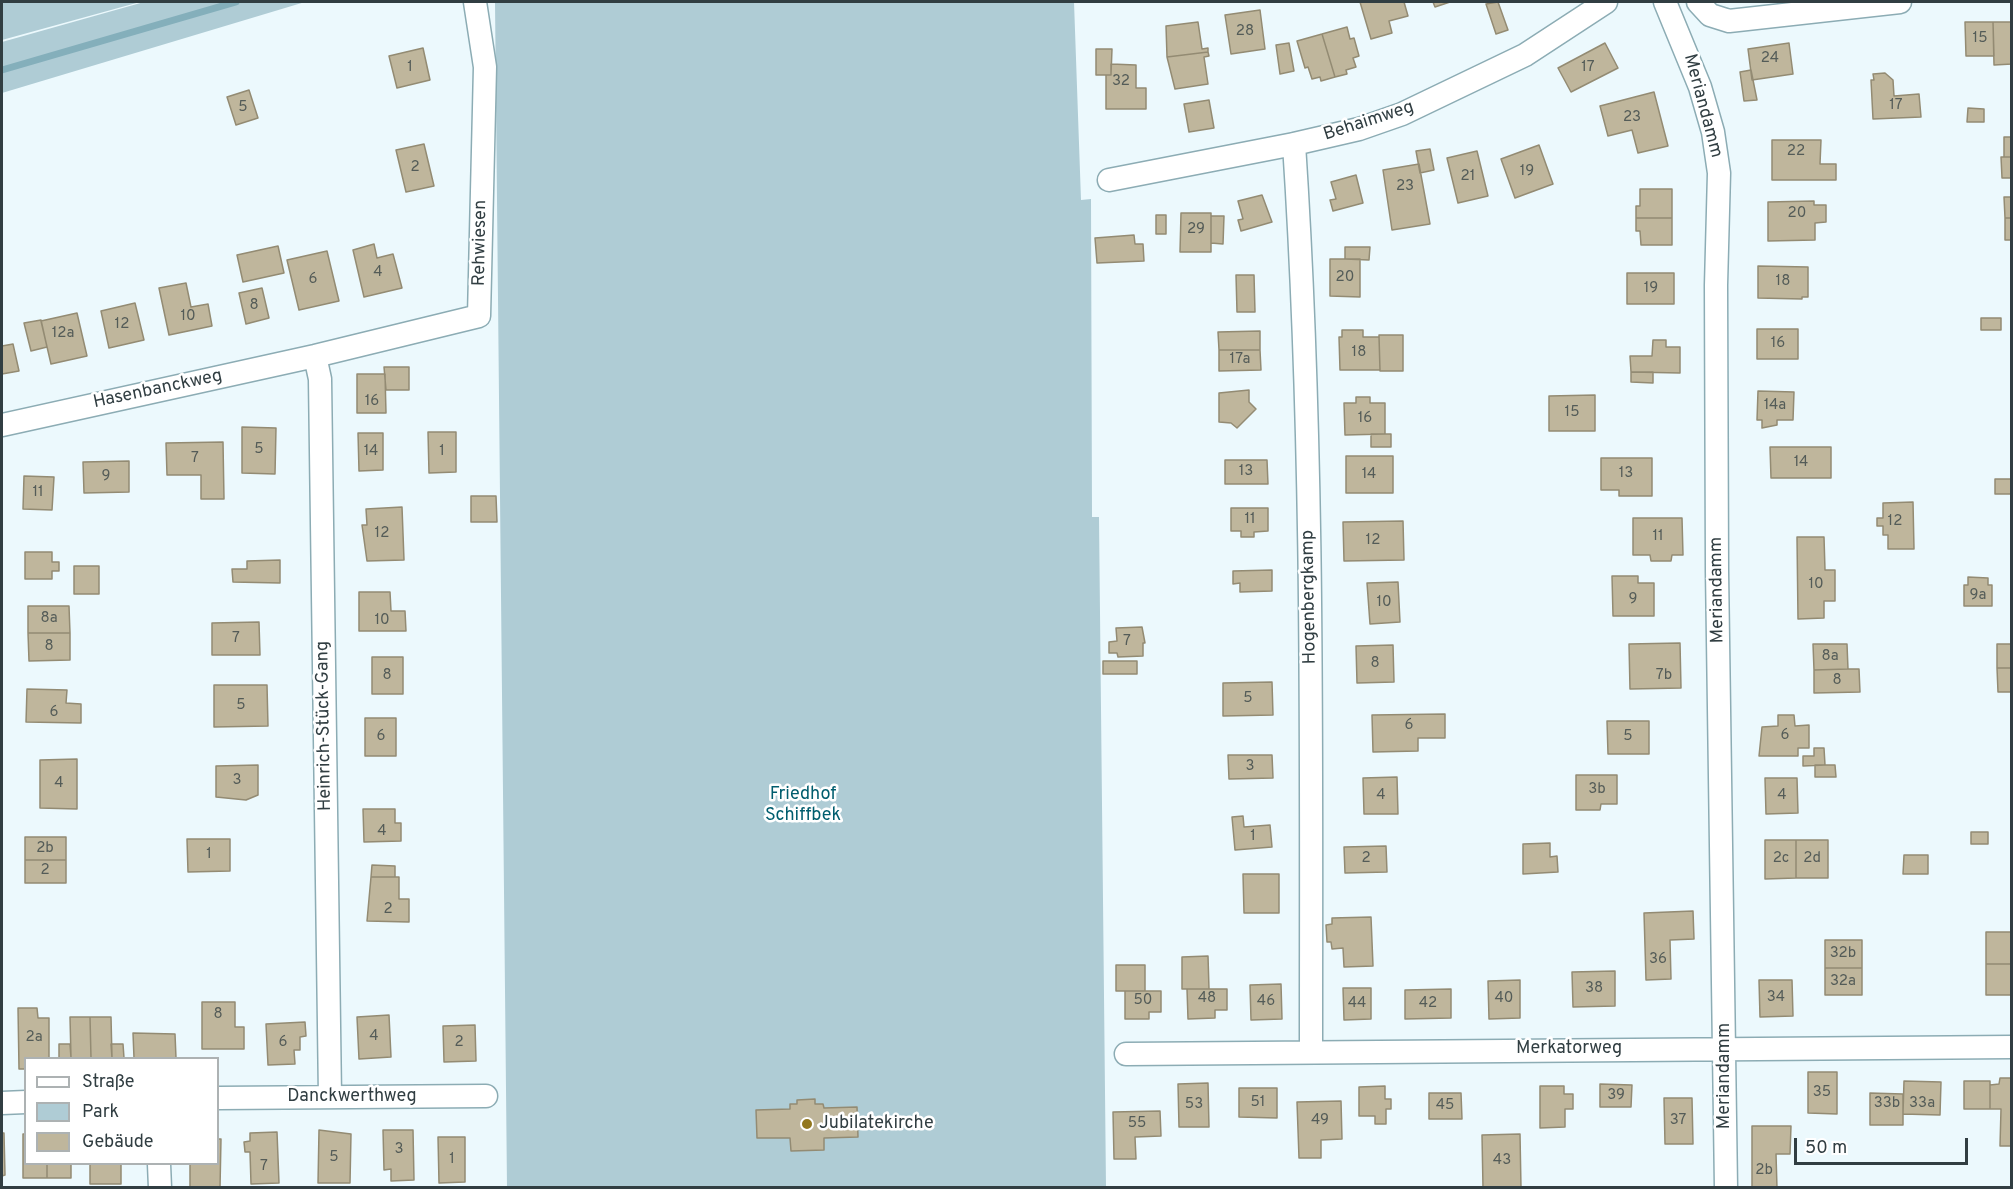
<!DOCTYPE html>
<meta charset="utf-8">
<style>
body{margin:0}
#map{position:relative;width:2013px;height:1189px;overflow:hidden;background:#ecf9fd;font-family:Overpass,sans-serif}
canvas{display:block}
.frame{position:absolute;inset:0;border:3px solid #313e42;pointer-events:none}
.legend{position:absolute;left:24px;top:1057px;width:195px;height:108px;box-sizing:border-box;background:#fff;border:2px solid #adb2b3;margin:0;padding:8px 10px;list-style:none;font-size:18px;color:#313e42}
.legend li{display:flex;align-items:center;gap:12px;height:30px}
.legend b{width:30px;border:2px solid #adb2b3}
.scale{position:absolute;left:1794px;top:1138px;width:174px;height:27px;box-sizing:border-box;border:3px solid #313e42;border-top:0;padding-left:8px;font-size:18px;line-height:21px;white-space:nowrap;color:#313e42;-webkit-text-stroke:4px #fff;paint-order:stroke}
</style>
<div id="map">
<canvas width="2013" height="1189"></canvas>
<div class="frame"></div>
<ul class="legend">
<li><b style="height:8px;background:#fff"></b>Straße</li>
<li><b style="height:16px;background:#afccd5"></b>Park</li>
<li><b style="height:16px;background:#bfb69c"></b>Gebäude</li>
</ul>
<div class="scale">50 m</div>
</div>
<script>
const c = document.querySelector('canvas').getContext('2d');
c.lineJoin = 'round';
function paint(path, color) { c.fillStyle = color; c.fill(path, 'evenodd'); }
function stroke(path, color, width, dash) { c.strokeStyle = color; c.lineWidth = width; c.lineCap = dash ? 'butt' : 'round'; c.setLineDash(dash || []); c.stroke(path); }
function label(font, color, halo, rows, align = 'center') {
  c.font = font + ' Overpass,sans-serif'; c.lineWidth = 5; c.setLineDash([]); c.textBaseline = 'middle'; c.strokeStyle = halo; c.fillStyle = color; for (const [text, x, y, turn = 0] of rows) {
    c.save(); c.translate(x, y); c.rotate((+turn || 0) * Math.PI / 180); c.textAlign = isNaN(turn) ? turn : align; if (halo) c.strokeText(text, 0, 0); c.fillText(text, 0, 0); c.restore();
  }
}
const green = new Path2D(`
 M2,2H140L2,40Z
 M144,2H305L2,93V42Z
 M495,2H1074L1081,200L1091,199L1092,517H1099L1106,1187H507Z`);
const stream = new Path2D(`
 M2,70L236,2`);
const building = new Path2D(`
 M1360,2H1404L1408,16L1389,21L1392,33L1371,39Z
 M1433,2H1450L1435,7Z
 M1498,2L1508,30L1496,34L1486,4Z
 M1260,10L1265,49L1231,54L1225,15Z
 M1198,22L1202,49L1208,48V52L1167,57L1166,26Z
 M1965,22H1993L1994,56H1966Z
 M1993,22H2012V64L1994,65Z
 M1347,27L1350,39L1354,38L1359,56L1353,58L1356,67L1346,70L1347,74L1335,77L1322,34Z
 M1322,34L1335,77L1321,81L1320,77L1312,79L1308,67L1305,68L1297,41Z
 M1289,43L1294,71L1280,74L1276,45Z
 M1605,43L1618,68L1571,92L1558,68Z
 M1789,43L1793,74L1752,80L1748,49Z
 M423,48L430,80L397,88L389,56Z
 M1096,49H1112L1111,75H1096Z
 M1208,52L1209,56L1204,57L1208,84L1175,89L1167,57Z
 M1111,64L1136,65V88H1146V109H1106V75H1111Z
 M1751,70L1757,100L1744,101L1740,72Z
 M1885,73L1893,80L1894,96L1919,94L1921,117L1873,119L1871,80H1874L1873,74Z
 M249,90L258,118L236,125L227,97Z
 M1654,92L1668,146L1638,153L1632,130L1608,136L1600,106Z
 M1209,100L1214,128L1189,132L1184,104Z
 M1968,108L1984,109V122H1967Z
 M2004,137H2012V157H2004Z
 M1772,140H1821L1820,164H1836V180H1772Z
 M424,144L434,186L406,192L396,150Z
 M1539,145L1553,184L1515,198L1501,159Z
 M1430,149L1434,170L1420,173L1416,151Z
 M1477,151L1488,196L1458,203L1447,158Z
 M2001,157H2012V178H2002Z
 M1419,164L1430,224L1392,230L1383,170Z
 M1356,175L1363,203L1333,211L1330,200L1336,199L1331,182Z
 M1640,189H1672V218H1636V206H1640Z
 M1262,195L1272,222L1241,231L1238,220L1243,219L1238,201Z
 M2004,197H2012V218H2005Z
 M1814,201V205H1826V222L1815,223V240L1768,241V202Z
 M1181,213H1211V252H1180Z
 M1156,215H1166V234H1156Z
 M1211,216H1224L1223,244L1211,243Z
 M1636,218H1672V245H1641L1640,231H1636Z
 M2005,218H2012V240H2005Z
 M1134,235L1135,244H1143L1144,261L1097,263L1095,238Z
 M374,244L377,258L393,254L402,288L364,297L353,250Z
 M278,246L284,273L243,282L237,255Z
 M1345,247H1370L1369,260L1345,259Z
 M327,251L339,301L299,310L287,260Z
 M1330,259H1360V297L1330,296Z
 M1758,266L1808,267V297H1802V299L1758,298Z
 M1627,273H1674V304H1627Z
 M1236,275H1254L1255,312H1237Z
 M186,283L191,307L208,304L212,326L169,335L159,288Z
 M262,288L269,318L246,324L239,293Z
 M135,303L144,340L109,348L101,311Z
 M77,313L87,356L51,364L41,321Z
 M1981,318H2001V330H1981Z
 M41,320L47,347L31,351L24,323Z
 M1757,329H1798V359H1757Z
 M1342,330H1363V337H1379L1380,370H1340L1339,337H1342Z
 M1260,331V350H1219L1218,332Z
 M1379,335H1403V371H1380Z
 M1653,340H1666V347H1680V373L1631,372L1630,356H1652Z
 M13,344L19,371L2,374V346Z
 M1219,350H1260L1261,370L1219,371Z
 M384,367H409V390H386Z
 M1631,372H1653V383L1631,382Z
 M357,374H385L386,413H357Z
 M1249,390V402L1256,409L1237,428L1231,423L1219,422V393Z
 M1758,391L1794,392L1793,420H1777V425L1762,428V420H1757Z
 M1595,395V431H1549V396Z
 M1356,397H1370V403H1385V434L1345,435L1344,403H1356Z
 M242,427L276,428L275,474L242,473Z
 M428,432H456V472L429,473Z
 M358,433H383V470L359,471Z
 M1371,434H1391V447H1371Z
 M223,442L224,499H201V475H167L166,443Z
 M1770,447H1831V478H1771Z
 M1346,456H1393V493H1346Z
 M1601,458H1652V496H1619V490H1601Z
 M1225,460H1267L1268,484H1225Z
 M129,461V492L84,493L83,462Z
 M24,476L54,477L52,510L23,509Z
 M1995,479H2012V494H1995Z
 M471,496H496L497,522H471Z
 M1913,502L1914,549H1888V535H1883V526H1877V518H1883V503Z
 M402,507L404,560L367,561L362,525H367L366,509Z
 M1231,508H1268V531L1254,532V537H1241V531H1231Z
 M1633,518H1682L1683,555H1672L1671,561H1651L1650,555H1633Z
 M1403,521L1404,560L1344,561L1343,522Z
 M1797,537H1824L1825,570H1835V601H1824V618L1798,619Z
 M25,552H52V562H59V571H52V579H25Z
 M280,560V583L233,582L232,569H247V561Z
 M74,566H99V594H74Z
 M1272,570V591L1240,592V583L1233,584V571Z
 M1612,576H1638V583H1654V616H1613Z
 M1968,577L1988,578V585H1992V606H1964V585H1968Z
 M1398,582L1400,622L1370,624L1367,583Z
 M359,592H390L391,611H405L406,631H359Z
 M28,606H69L70,633H28Z
 M259,622L260,655H212V623Z
 M1142,627L1145,643H1143V656L1118,657L1117,653H1109V642L1117,641L1116,628Z
 M28,633H70V660L29,661Z
 M1680,643L1681,688L1630,689L1629,644Z
 M1813,644H1847L1848,669L1814,670Z
 M1997,644H2012V668H1997Z
 M1393,645L1394,682L1357,683L1356,646Z
 M372,657H403V694H372Z
 M1103,661H1137V674H1103Z
 M1997,668H2012V692H1998Z
 M1848,669H1859L1860,692L1814,693V670Z
 M1272,682L1273,715L1223,716V683Z
 M214,685H267L268,726L214,727Z
 M27,689L67,690L66,703L81,704V723L26,722Z
 M1445,714V738H1418V751L1373,752L1372,715Z
 M1778,715H1794L1795,726L1809,725V748H1798V756H1759L1762,727L1778,726Z
 M365,718H396V756H365Z
 M1607,721H1649V754H1608Z
 M1814,748H1824L1825,765L1803,766V756H1814Z
 M1228,755H1272L1273,778L1229,779Z
 M77,759V809L40,808V760Z
 M258,765V795L246,800L216,797V766Z
 M1815,765H1835L1836,777H1815Z
 M1576,775H1617V804H1601L1600,810H1576Z
 M1397,777L1398,814H1364L1363,778Z
 M1765,778H1797L1798,813L1766,814Z
 M363,809H395V823H401V841L364,842Z
 M1243,816L1244,827L1270,825L1272,847L1235,850L1232,817Z
 M1971,832H1988V844H1971Z
 M25,837H66V860H25Z
 M187,839H230V871L188,872Z
 M1765,840H1796V878L1765,879Z
 M1796,840H1828V878H1796Z
 M1550,843V857L1557,856L1558,872L1523,874V844Z
 M1386,846L1387,872L1345,873L1344,847Z
 M1904,855H1928V874H1903Z
 M25,860H66V883H25Z
 M372,865L395,866V877H371Z
 M1243,874H1279V913H1244Z
 M371,877H399V899H409V922L367,921Z
 M1693,911L1694,939L1670,940L1671,979L1646,980L1644,913Z
 M1371,917L1373,966L1344,967L1343,948L1332,949L1331,942H1327L1326,925L1332,924V918Z
 M1986,932H2012V964H1986Z
 M1825,940H1862V968H1825Z
 M1208,956L1209,989H1182V957Z
 M1986,964H2012V995H1986Z
 M1116,965H1145V991H1116Z
 M1825,968H1862V995H1825Z
 M1615,971V1006L1573,1007L1572,972Z
 M1520,980V1018L1489,1019L1488,981Z
 M1759,980H1792L1793,1016L1760,1017Z
 M1281,984L1282,1019L1251,1020L1250,985Z
 M1343,988H1371V1019L1344,1020Z
 M1187,989H1227V1010H1215V1018L1188,1019Z
 M1451,989V1018L1405,1019V990Z
 M1125,991H1161V1012H1149V1019H1125Z
 M202,1002H235V1027H244V1049H202Z
 M18,1008H37L38,1018H49V1058H26V1069H19Z
 M389,1015L391,1057L359,1059L357,1017Z
 M70,1017H90L91,1058H71Z
 M90,1017H111L112,1058H91Z
 M305,1022L306,1036L300,1037V1050H294L295,1064L268,1065L266,1024Z
 M475,1025L476,1061L444,1062L443,1026Z
 M133,1033L175,1034L176,1058H134Z
 M59,1044H70L71,1058H59Z
 M111,1044H123L124,1058H112Z
 M1808,1072H1837V1114L1808,1113Z
 M2000,1078H2012V1146H2000L2001,1109H1990V1085L1999,1084Z
 M1904,1081L1941,1082L1940,1115L1903,1114Z
 M1964,1081H1990V1109H1964Z
 M1208,1083L1209,1127H1179L1178,1084Z
 M1600,1084L1632,1085L1631,1107H1600Z
 M1385,1086V1099H1391V1109H1386V1124H1375V1116H1359V1087Z
 M1540,1086H1564V1094H1573V1109H1565V1127L1540,1128Z
 M1239,1088H1277V1118L1239,1117Z
 M1429,1093H1461L1462,1119H1429Z
 M1870,1093L1903,1094V1125H1870Z
 M1664,1098H1692L1693,1144H1665Z
 M815,1099V1104H823L824,1108L857,1107L858,1137L824,1138V1150L791,1151L790,1138H757L756,1110L790,1109V1104H797V1100Z
 M1341,1101L1342,1139L1321,1140V1158H1299L1297,1102Z
 M1160,1111L1161,1136L1135,1137L1136,1159H1114L1113,1112Z
 M1752,1126H1791L1790,1154H1776L1777,1188H1752Z
 M319,1130L351,1134L350,1183H318Z
 M383,1130H413L414,1180L391,1181V1169L384,1170Z
 M277,1132L279,1183L251,1184L250,1152H245L244,1142L250,1141V1133Z
 M2,1133H4L5,1175L2,1176Z
 M23,1134H26V1164H47V1178H23Z
 M1520,1134L1521,1188H1483L1482,1135Z
 M438,1137H465V1182L439,1183Z
 M218,1139H221L220,1188H190V1164H218Z
 M47,1164H71V1178H47Z
 M90,1164H121V1184H90Z`);
const minor = new Path2D(`
 M1665,2L1700,87L1713,132L1719,173L1716,285L1717,571L1726,1188
 M1698,2L1710,15L1729,21L1900,2
 M1294,144C1314,446 1311,749 1311,1051
 M1109,180L1294,144L1359,129L1402,114L1525,55L1606,2
 M315,356L320,379L330,1097
 M2,425L315,356L479,316L485,67L475,2
 M1126,1054L2012,1047
 M218,1098L486,1096
 M2,1103L26,1102
 M159,1164L160,1188`);
const markers = [
 [807,1124,6,"#92771e"]
];
const numberNames = [
 ["28",1245,32],
 ["15",1980,39],
 ["24",1770,59],
 ["1",410,68],
 ["17",1588,68],
 ["32",1121,82],
 ["17",1896,106],
 ["5",243,108],
 ["23",1632,118],
 ["22",1796,152],
 ["2",415,168],
 ["19",1527,172],
 ["21",1468,177],
 ["23",1405,187],
 ["20",1797,214],
 ["29",1196,230],
 ["4",378,273],
 ["20",1345,278],
 ["6",313,280],
 ["18",1783,282],
 ["19",1651,289],
 ["8",254,306],
 ["10",188,317],
 ["12",122,325],
 ["12a",63,334],
 ["16",1778,344],
 ["18",1359,353],
 ["17a",1240,360],
 ["16",372,402],
 ["14a",1775,406],
 ["15",1572,413],
 ["16",1365,419],
 ["5",259,450],
 ["14",371,452],
 ["1",442,452],
 ["7",195,459],
 ["14",1801,463],
 ["13",1246,472],
 ["13",1626,474],
 ["14",1369,475],
 ["9",106,477],
 ["11",38,493],
 ["11",1250,520],
 ["12",1895,522],
 ["12",382,534],
 ["11",1658,537],
 ["12",1373,541],
 ["10",1816,585],
 ["9a",1978,596],
 ["9",1633,600],
 ["10",1384,603],
 ["8a",49,619],
 ["10",382,621],
 ["7",236,639],
 ["7",1127,642],
 ["8",49,647],
 ["8a",1830,657],
 ["8",1375,664],
 ["8",387,676],
 ["7b",1664,676],
 ["8",1837,681],
 ["5",1248,699],
 ["5",241,706],
 ["6",54,713],
 ["6",1409,726],
 ["6",1785,736],
 ["6",381,737],
 ["5",1628,737],
 ["3",1250,767],
 ["3",237,781],
 ["4",59,784],
 ["3b",1597,790],
 ["4",1381,796],
 ["4",1782,796],
 ["4",382,832],
 ["1",1253,837],
 ["2b",45,849],
 ["1",209,855],
 ["2",1366,859],
 ["2c",1781,859],
 ["2d",1812,859],
 ["2",45,871],
 ["2",388,910],
 ["32b",1843,954],
 ["36",1658,960],
 ["32a",1843,982],
 ["38",1594,989],
 ["34",1776,998],
 ["48",1207,999],
 ["40",1504,999],
 ["50",1143,1001],
 ["46",1266,1002],
 ["44",1357,1004],
 ["42",1428,1004],
 ["8",218,1015],
 ["4",374,1037],
 ["2a",34,1038],
 ["6",283,1043],
 ["2",459,1043],
 ["35",1822,1093],
 ["39",1616,1096],
 ["51",1258,1103],
 ["33b",1887,1104],
 ["33a",1922,1104],
 ["53",1194,1105],
 ["45",1445,1106],
 ["49",1320,1121],
 ["37",1678,1121],
 ["55",1137,1124],
 ["3",399,1150],
 ["5",334,1158],
 ["1",452,1160],
 ["43",1502,1161],
 ["7",264,1167],
 ["2b",1764,1171]
];
const streetNames = [
 ["Meriandamm",1702,106,75],
 ["Behaimweg",1369,122,-18],
 ["Rehwiesen",481,243,-89],
 ["Hasenbanckweg",158,390,-12],
 ["Meriandamm",1718,590,-91],
 ["Hogenbergkamp",1310,597,-91],
 ["Heinrich-Stück-Gang",325,726,-91],
 ["Merkatorweg",1569,1049],
 ["Meriandamm",1725,1076,-90],
 ["Danckwerthweg",352,1097]
];
const parkNames = [
 ["Friedhof",803,795],
 ["Schiffbek",803,816]
];
const poiNames = [
 ["Jubilatekirche",819,1124]
];
paint(green, '#afccd5');
stroke(stream, '#84afbb', 7);
paint(building, '#bfb69c');
stroke(building, '#938b73', 1.5);
stroke(minor, '#8cacb4', 25);
stroke(minor, '#fff', 22);
for (const [x, y, r, color] of markers) { const dot = new Path2D(); dot.arc(x, y, r, 0, 2 * Math.PI); c.fillStyle = color; c.fill(dot); stroke(dot, '#fff', 2); }
label('15px', '#545c58', null, numberNames);
label('18px', '#313e42', '#fff', streetNames);
label('18px', '#005d6e', '#fff', parkNames);
label('18px', '#313e42', '#fff', poiNames, 'left');
</script>
